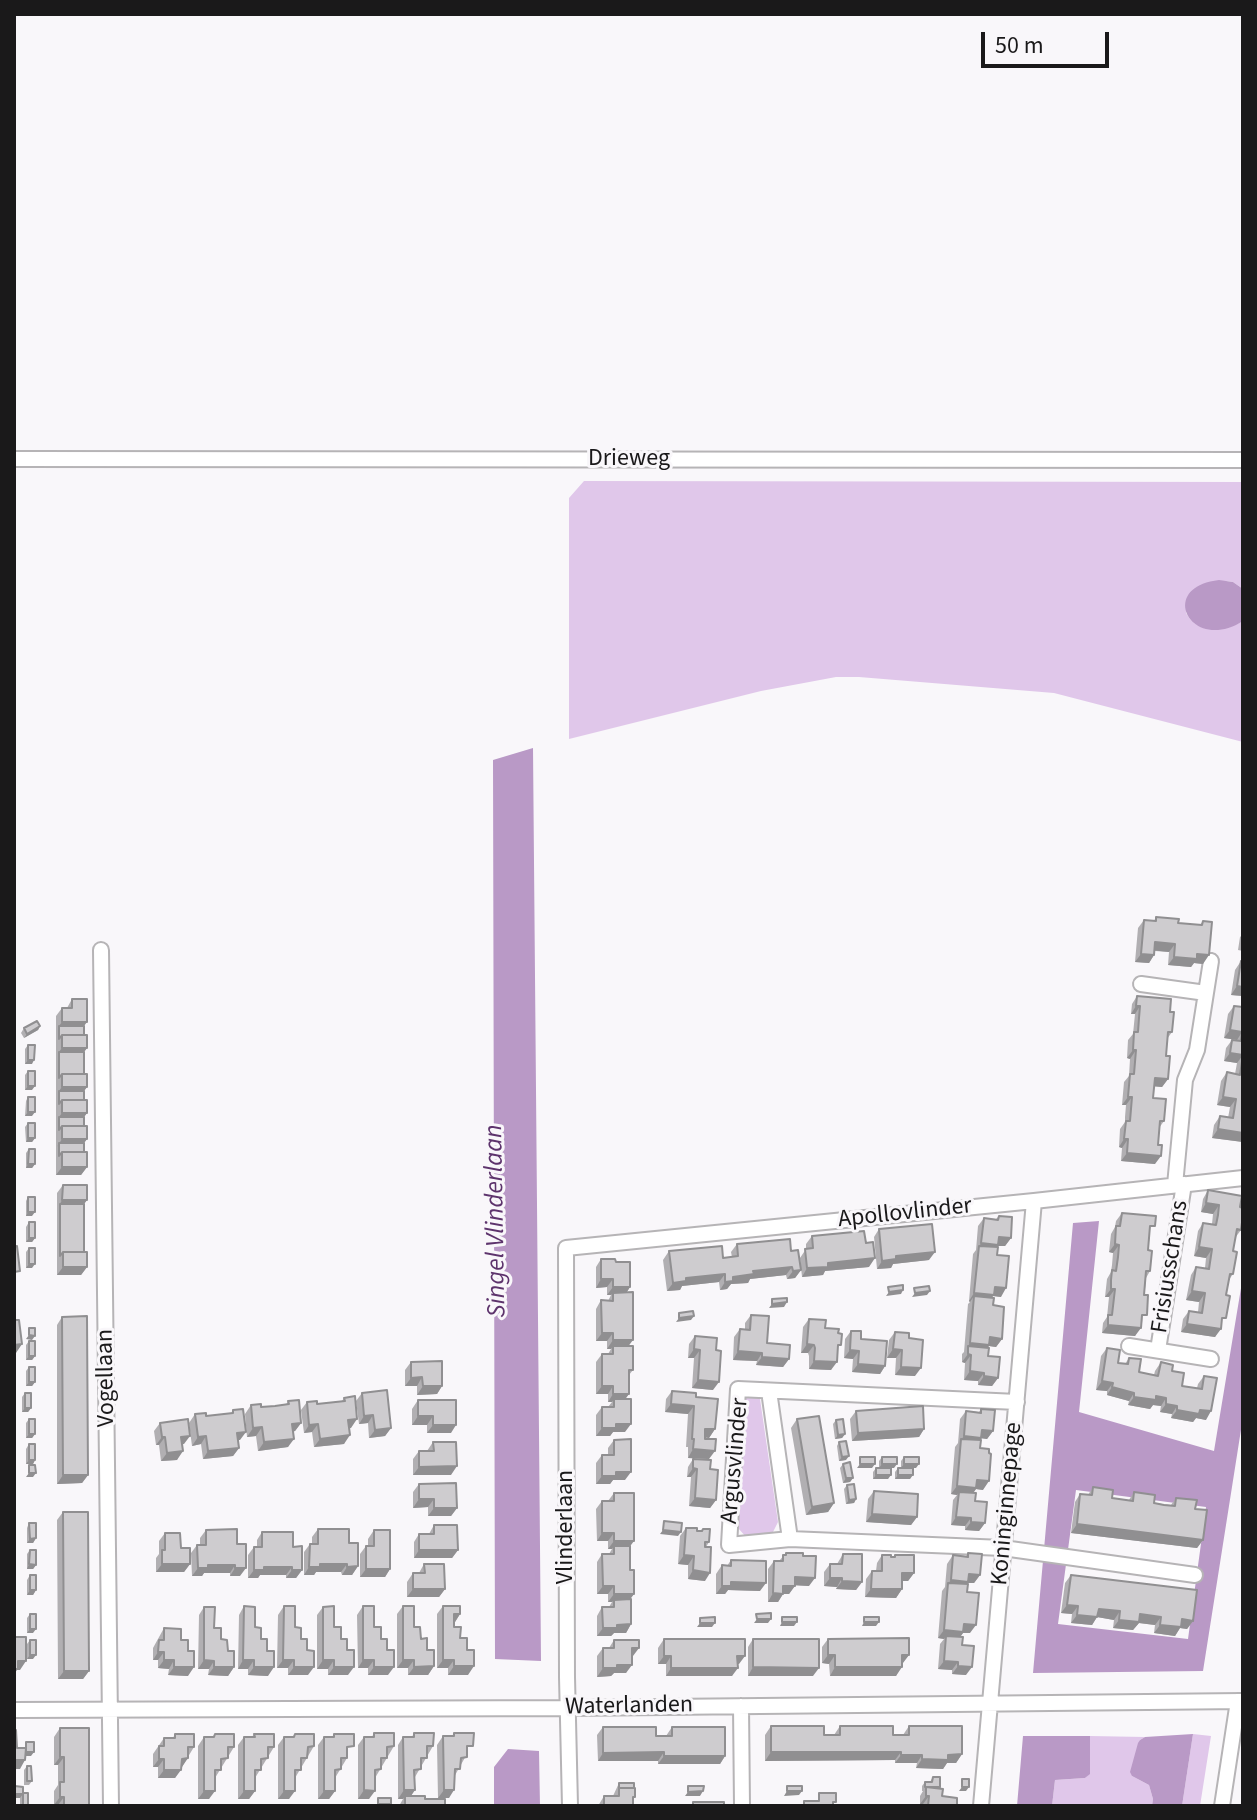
<!DOCTYPE html>
<style>
body{margin:0}
#map{position:relative;width:1257px;height:1820px;overflow:hidden;background:#f9f7fa;font-family:"Source Sans 3",sans-serif}
canvas{display:block}
.frame{position:absolute;inset:0;border:16px solid #1a191a;pointer-events:none}
.scale{position:absolute;left:981px;top:32px;width:128px;height:36px;box-sizing:border-box;border:4px solid #1a191a;border-top:0;padding-left:10px;font-size:24px;line-height:28px;white-space:nowrap;color:#1a191a;-webkit-text-stroke:6px #f9f7fa;paint-order:stroke}
</style>
<div id="map">
<canvas width="1257" height="1820"></canvas>
<div class="frame"></div>
<div class="scale">50 m</div>
</div>
<script>
const c = document.querySelector('canvas').getContext('2d');
c.lineJoin = 'round';
function paint(path, color) { c.fillStyle = color; c.fill(path, 'evenodd'); }
function stroke(path, color, width, dash) { c.strokeStyle = color; c.lineWidth = width; c.lineCap = dash ? 'butt' : 'round'; c.setLineDash(dash || []); c.stroke(path); }
function label(font, color, halo, rows, align = 'center') {
  c.font = font + ' "Source Sans 3",sans-serif'; c.lineWidth = 6; c.setLineDash([]); c.textBaseline = 'middle'; c.strokeStyle = halo; c.fillStyle = color; for (const [text, x, y, turn = 0] of rows) {
    c.save(); c.translate(x, y); c.rotate((+turn || 0) * Math.PI / 180); c.textAlign = isNaN(turn) ? turn : align; if (halo) c.strokeText(text, 0, 0); c.fillText(text, 0, 0); c.restore();
  }
}
const green = new Path2D(`
 M584,481L1243,482V589L1233,582L1227,581L1197,587L1189,595L1186,613C1197,634 1224,632 1243,621V742L1054,693L859,677H836L761,691L569,739V498Z
 M746,1395L759,1396L760,1399L778,1522L772,1534L747,1538L738,1528L736,1521Z
 M1193,1734L1211,1736L1200,1806H1182Z
 M1090,1736L1145,1737L1140,1740L1132,1776L1149,1785L1153,1799L1152,1806H1052L1055,1780L1085,1778L1089,1774Z`);
const water = new Path2D(`
 M1219,580L1233,582L1243,589V621C1191,654 1156,587 1219,580Z
 M533,748L541,1661L495,1659L493,760Z
 M1099,1221L1079,1412L1214,1451L1243,1276V1417L1203,1671L1033,1673L1073,1223ZM1076,1490L1206,1507L1188,1639L1058,1624Z
 M1193,1734L1182,1806H1152L1153,1799L1149,1785L1132,1776L1130,1772L1138,1743L1140,1740L1145,1737Z
 M1023,1736H1090V1774L1085,1778L1055,1780L1052,1806H1017Z
 M508,1749L539,1751L540,1806H494V1767Z`);
const street = new Path2D(`
 M14,459L1243,460
 M101,950L111,1806
 M1141,984L1206,993
 M1175,1185L1185,1080L1197,1050L1211,961
 M1129,1346L1211,1359
 M1158,1350L1184,1184
 M769,1391L790,1539
 M1017,1402L738,1389L729,1545L790,1539L1003,1548L1195,1575
 M741,1706L742,1806
 M14,1710L568,1708L1243,1701
 M570,1806L567,1677L566,1248L1034,1201L1243,1178
 M981,1806L1034,1201
 M1222,1806L1238,1701`);
const wall = new Path2D(`
 M1156,917L1178,923L1200,925L1203,921V964L1194,963L1191,967L1168,965L1169,952L1155,951L1154,955L1149,963L1135,962L1138,928L1144,920L1154,921Z
 M1243,934V951L1238,950L1240,937Z
 M1241,961L1243,996L1231,995L1235,970Z
 M1137,996L1170,1012L1172,1032L1167,1039L1166,1056L1168,1079L1162,1087L1154,1086L1153,1098L1164,1121L1159,1128L1155,1164L1121,1161L1122,1148L1119,1147L1120,1129L1125,1122V1117L1126,1105H1122L1124,1082L1129,1076L1130,1059L1127,1058L1128,1040L1133,1034L1135,1014H1131L1132,1004Z
 M72,999L84,1026V1035L87,1048L84,1052V1074L87,1087L84,1091V1100L87,1113L84,1117V1126L87,1139L84,1143V1152L87,1167L81,1175H56V1016L62,1008H67Z
 M1243,1001V1142L1212,1138L1214,1125L1220,1116L1228,1118L1230,1107L1217,1105L1221,1081L1227,1072L1235,1074L1237,1063L1224,1061L1226,1048L1232,1040H1237L1224,1038L1228,1014L1234,1006L1242,1007Z
 M40,1026L38,1030L24,1038L21,1033L24,1028Z
 M28,1045L32,1064H25V1049Z
 M28,1071L32,1090H25V1075Z
 M28,1097L32,1116H25L26,1101Z
 M28,1123L35,1138L32,1142H26L25,1127Z
 M29,1149L35,1164L32,1168H26V1153Z
 M63,1185L87,1200L84,1204V1252L87,1267L81,1275H57V1193Z
 M1208,1190L1240,1207L1241,1230L1235,1238L1233,1251V1274L1228,1281L1221,1326L1215,1337L1181,1332L1183,1319L1189,1311L1198,1312L1199,1302L1186,1300L1191,1275L1196,1267L1205,1268L1206,1258L1194,1256L1198,1231L1203,1223L1212,1224L1213,1214L1201,1212L1203,1199Z
 M28,1197L32,1216H26V1201Z
 M1122,1213L1150,1234L1148,1250L1150,1271L1146,1278L1142,1323L1135,1336L1102,1333L1103,1323L1107,1317L1109,1297H1105L1107,1279L1111,1272L1112,1265L1113,1253L1109,1252L1111,1234L1115,1227L1116,1221Z
 M999,1216L1011,1238L1005,1246H998L997,1247L1001,1297L993,1296L992,1298L993,1305L1002,1339L996,1347L989,1346L987,1348L988,1356L998,1378L992,1386L978,1385V1381L964,1380L965,1363L962,1362V1354L964,1352L968,1304L970,1302L969,1301L973,1254L976,1250L978,1226L984,1218L996,1219Z
 M29,1222L35,1238L32,1242H26V1227Z
 M879,1229L929,1260L893,1264L891,1268L877,1269L874,1237Z
 M812,1236L869,1267L825,1271L823,1275L802,1277L800,1258L806,1249V1244Z
 M737,1244L791,1251L801,1270L795,1278L787,1279L786,1275L750,1279L748,1283L731,1284L727,1289L720,1290L719,1282L682,1286L680,1290L667,1291L663,1260L669,1251L723,1258L732,1257L731,1252Z
 M29,1248L32,1268H26V1252Z
 M601,1259L616,1262L630,1287L626,1293L629,1346L633,1370L629,1375V1394L625,1399V1432H613L610,1436H596V1415L602,1407H608L612,1402H608V1394H596V1362L602,1354H608L611,1349H607V1341H596V1309L601,1300L608,1301L611,1295H607V1287L596,1288V1267Z
 M751,1315L767,1343L789,1359L783,1367L756,1365L757,1361L733,1360L734,1337L740,1329H745V1323Z
 M62,1317L88,1475L82,1483L57,1484V1325Z
 M809,1319L825,1328L838,1350L831,1370L809,1369V1356L808,1353H801L803,1327Z
 M851,1331L885,1366L880,1374L852,1372L853,1359L844,1358L845,1339Z
 M895,1332L909,1338L915,1376L895,1375L896,1358H887L889,1340Z
 M695,1336L713,1390L692,1388L694,1358H688L689,1344Z
 M29,1341L35,1356L32,1360H26V1345Z
 M1107,1348L1118,1363L1125,1364L1129,1358L1139,1372L1154,1375L1155,1371L1161,1362L1172,1371L1182,1386L1197,1388L1198,1384L1204,1376L1206,1420L1196,1418L1193,1422L1171,1418L1172,1414L1160,1412L1161,1406L1153,1405L1150,1409L1128,1405L1129,1401L1107,1395V1391L1096,1390L1101,1356Z
 M411,1362L442,1386L437,1394L417,1395V1386H405V1370Z
 M29,1367L35,1382L32,1386H26V1371Z
 M672,1391L696,1397L715,1429L709,1438L705,1437L709,1459L688,1458V1447H686L688,1414L665,1412L666,1399Z
 M25,1393L31,1408L28,1412H22V1397Z
 M362,1393L391,1428L385,1436L369,1438L368,1423L359,1424L356,1401Z
 M344,1398L351,1428H349L344,1444L314,1447L312,1432L304,1433L301,1410L307,1402L317,1404L342,1401Z
 M418,1400L451,1433H427V1425H412V1409Z
 M288,1401L301,1423L295,1431L293,1432L288,1447L258,1451L256,1436L247,1437L245,1414L251,1405L261,1407L286,1405Z
 M981,1409L993,1431L987,1439L980,1438L979,1440L983,1490L976,1489L973,1493L985,1523L979,1531L965,1530V1526L951,1525L953,1500L957,1495L951,1494L955,1447L958,1443L960,1419L966,1411L979,1412Z
 M233,1410L240,1440H238L239,1448L233,1456L203,1459L201,1444L192,1446L189,1423L195,1414L206,1416L231,1413Z
 M856,1411L924,1429L919,1437L852,1441L850,1419Z
 M29,1419L35,1434L32,1438H26V1423Z
 M797,1419L834,1503L828,1512L806,1515L791,1428Z
 M836,1420L845,1434L842,1438L835,1439L833,1424Z
 M160,1423L184,1444H182L177,1460L161,1461L159,1445H156L154,1431Z
 M614,1440L625,1480H613L610,1484H596V1463L602,1455H608V1448Z
 M433,1442L451,1475H413V1459L419,1451H427Z
 M839,1442L846,1460L839,1461L837,1446Z
 M29,1444L35,1460L33,1464H26V1449Z
 M882,1457L894,1468H891L888,1479H873V1472L876,1468H879V1461Z
 M904,1457L916,1468H913L910,1479H895V1472L898,1468H901V1461Z
 M693,1459L710,1469L716,1500L710,1508L689,1506L691,1477H687L688,1467Z
 M843,1464L853,1478L850,1482L843,1483L840,1468Z
 M419,1484L457,1508L451,1516H428V1507L413,1508V1492Z
 M847,1485L856,1499L854,1503L846,1504L844,1489Z
 M1093,1487L1112,1498L1129,1500L1134,1492L1154,1503L1171,1505L1176,1498L1195,1509L1203,1540L1197,1548L1071,1533L1075,1502L1080,1494L1088,1495Z
 M874,1491L917,1517L911,1525L866,1522L868,1499Z
 M614,1493L630,1546V1570L634,1594L630,1599L631,1624L626,1633H614L611,1636H597V1616L602,1607H609L612,1602H608V1594H597V1562L602,1554H609L612,1549H608V1541H597L596,1509L602,1501H608Z
 M63,1512L89,1671L83,1679H58L57,1520Z
 M29,1523L36,1538L33,1543H27V1528Z
 M434,1525L458,1550L452,1558H414V1542L419,1534H429Z
 M686,1528L701,1531L703,1529L709,1542L706,1547L705,1581L688,1579V1565L678,1564L680,1536Z
 M318,1529L349,1543L358,1566L352,1575H342L341,1572H316L314,1575H304V1552L310,1544H312V1537Z
 M206,1530L237,1544L240,1576H230V1573H204L202,1576H192L191,1553L197,1545H200V1538Z
 M374,1530L390,1569L385,1577H360V1554L366,1546H368V1539Z
 M262,1532L293,1547L302,1570L296,1578H286V1575H260L258,1578H248V1555L254,1547H257V1540Z
 M165,1533L181,1548L190,1564L184,1572H156V1558L159,1554V1541Z
 M30,1550L36,1565L33,1569H27V1554Z
 M786,1553L809,1586L795,1585L789,1594H783L778,1602H768V1569L774,1561H779Z
 M968,1553L980,1575L974,1583H968L966,1584L970,1633H963L960,1637L966,1675L952,1674V1670L938,1669L940,1644L944,1639L938,1638L942,1591L945,1587L947,1564L953,1555L966,1556Z
 M843,1554L862,1582L856,1590L836,1589L837,1587L824,1586V1572L830,1564H837Z
 M882,1555L891,1557H894L895,1555L914,1573L908,1581H902V1589L896,1598L865,1597L866,1579L872,1571H876L877,1563Z
 M731,1560L760,1591L728,1590L725,1594H716V1574L722,1565L727,1566Z
 M424,1564L445,1589L439,1597H407V1582L413,1573H419Z
 M30,1575L36,1590L33,1595H27V1580Z
 M1071,1575L1193,1621L1187,1629L1180,1628L1175,1636L1154,1633L1155,1625L1139,1623L1133,1630L1113,1628L1114,1620L1097,1617L1092,1625L1071,1623L1072,1614L1061,1613L1065,1583Z
 M244,1606L261,1639L268,1676L248,1675V1669H238L239,1615Z
 M284,1606L301,1639L308,1675H288V1668H277L278,1615Z
 M363,1606L381,1639L388,1675H368V1668H358L357,1615Z
 M403,1606L427,1650L434,1666L428,1675H408V1668H397V1614Z
 M443,1606L460,1614L455,1622L454,1627L460,1638L468,1675H448V1668H437V1614Z
 M204,1607L214,1628L228,1651L234,1667L228,1676L208,1675L209,1669H198L199,1615Z
 M323,1607L341,1639L348,1675H328V1669H317V1615Z
 M30,1614L33,1633H27V1618Z
 M164,1628L181,1640L188,1676L168,1675L169,1669L158,1668V1660H153V1648Z
 M664,1639L739,1664H737L732,1676H666V1664H658V1648Z
 M753,1639L813,1676H748V1647Z
 M828,1639L909,1655L902,1663L896,1676H830L829,1664L822,1663V1647Z
 M30,1640L33,1659H27V1644Z
 M614,1640L633,1656H632L626,1673H614L611,1676L597,1677V1656L603,1648H609Z
 M771,1726L824,1735H834L840,1726L893,1735H903L909,1726L962,1754L956,1763H947L943,1769L916,1768L917,1763H895V1760L765,1761V1735Z
 M603,1727L656,1736H666L672,1727L725,1756L720,1764H658V1761H598L597,1735Z
 M60,1728L89,1806L54,1805V1791L58,1785V1765H54V1737Z
 M374,1733L394,1746L375,1778L369,1799H358V1745L364,1737H372Z
 M414,1733L433,1746L415,1777L411,1796L425,1799L445,1806H399L403,1799H398V1745L403,1737H412Z
 M454,1733L467,1754L454,1777L449,1798H438L437,1745L443,1736H452Z
 M175,1734L194,1747L175,1778H158V1767H153V1754L164,1738H173Z
 M215,1734L234,1747L215,1778L209,1799H198V1746L204,1737H212Z
 M254,1734L274,1747L255,1778V1791L249,1799H238V1745L244,1737H252Z
 M295,1734L314,1746L295,1778L289,1799H278V1745L284,1737H292Z
 M334,1734L348,1755L347,1758L335,1778V1791L329,1799H318V1745L324,1737H332Z
 M27,1766L32,1781L29,1785H24V1770Z
 M933,1777L942,1796L957,1806H923V1804H920V1796L923,1791H922V1786L925,1782H930Z
 M619,1783L633,1801L632,1806H598L604,1796H613Z
 M15,1786L23,1793L28,1806H20V1798H14V1788Z`);
const shadedWall = new Path2D(`
 M1155,942L1175,944L1169,952L1150,950Z
 M1141,954L1154,955L1149,963L1135,962Z
 M1197,954L1209,955L1203,964L1194,963L1191,967L1168,965L1174,957Z
 M1237,986L1243,987V996L1231,995Z
 M1136,1006H1140L1135,1014H1131Z
 M62,1022H87L81,1030L59,1026L56,1030Z
 M40,1026L38,1030L24,1038L27,1034Z
 M1230,1030L1242,1032L1237,1040L1224,1038Z
 M62,1048H87L81,1056L59,1052L56,1056Z
 M1133,1050H1136L1130,1059L1127,1058Z
 M1230,1053L1243,1055L1237,1063L1224,1061Z
 M28,1060H34L32,1064H25Z
 M1155,1078L1168,1079L1162,1087L1149,1086Z
 M28,1086H35L32,1090H25Z
 M62,1087H87L81,1095L59,1091L56,1095Z
 M1128,1097H1132L1126,1105H1122Z
 M1223,1097L1236,1099L1230,1107L1217,1105Z
 M28,1112H35L32,1116H25Z
 M62,1113H87L81,1121L59,1117L56,1121Z
 M1218,1129L1243,1133V1142L1212,1138Z
 M28,1138H35L32,1142H26Z
 M62,1139H87L81,1147L59,1143L57,1147Z
 M1124,1139H1128L1122,1148L1119,1147Z
 M1127,1153L1161,1156L1155,1164L1121,1161Z
 M28,1164H35L32,1168H26Z
 M62,1167H87L81,1175H56Z
 M62,1200H87L81,1208L60,1204Z
 M1206,1203L1219,1205L1213,1214L1201,1212Z
 M28,1212H35L32,1216H26Z
 M999,1237L1011,1238L1005,1246H998L993,1253L979,1247L981,1243Z
 M29,1238H35L32,1242H26Z
 M1115,1244L1119,1245L1113,1253L1109,1252Z
 M1199,1247L1212,1249L1206,1258L1194,1256Z
 M935,1252L929,1260L893,1264L891,1268L877,1269L882,1261L896,1256Z
 M875,1258L869,1267L825,1271L823,1275L802,1277L807,1268L828,1263Z
 M29,1264H35L32,1268H26Z
 M63,1267H87L81,1275H57Z
 M792,1267L786,1275L750,1279L748,1283L731,1284L727,1289L720,1290L725,1282L733,1277L753,1271Z
 M801,1270L795,1278L787,1279L793,1271Z
 M725,1274L719,1282L682,1286L680,1290L667,1291L673,1283L686,1278Z
 M601,1279H613L607,1287L596,1288Z
 M613,1287H630L625,1295L613,1293L611,1295H607Z
 M995,1287L1006,1288L1001,1297L993,1296L988,1303L974,1296L970,1302L969,1301L974,1293Z
 M1111,1289H1115L1109,1297H1105Z
 M903,1290L901,1294L886,1296L889,1292Z
 M930,1291L927,1295L912,1297L915,1293Z
 M1192,1291L1205,1293L1199,1302L1186,1300Z
 M787,1302L784,1307L769,1308L772,1304Z
 M694,1316L691,1320L676,1322L679,1318Z
 M1187,1324L1221,1329L1215,1337L1181,1332Z
 M1108,1325L1141,1328L1135,1336L1102,1333Z
 M602,1333H613L607,1341H596Z
 M29,1335L35,1336L32,1340L26,1339Z
 M990,1337L1002,1339L996,1347L989,1346L983,1354L968,1346L964,1352L970,1343Z
 M613,1340H633L627,1348L613,1346L611,1349H607Z
 M22,1344L16,1353H14V1345Z
 M807,1344L814,1345L808,1353H801Z
 M694,1349L700,1350L694,1358H688Z
 M893,1349L902,1350L896,1358H887Z
 M850,1350L859,1351L853,1359L844,1358Z
 M738,1351L762,1353L757,1361L733,1360Z
 M968,1354L971,1355L965,1363L962,1362Z
 M29,1356H35L32,1360H26Z
 M762,1357L789,1359L783,1367L756,1365Z
 M814,1361L837,1362L831,1370L809,1369Z
 M858,1364L885,1366L880,1374L852,1372Z
 M901,1367L921,1368L915,1376L895,1375Z
 M970,1371L984,1373L978,1381L964,1380Z
 M984,1376L998,1378L992,1386L978,1385Z
 M422,1377L417,1386H405L411,1378Z
 M698,1380L719,1382L713,1390L692,1388Z
 M1102,1381L1113,1383L1107,1391L1096,1390Z
 M29,1382H35L32,1386H26Z
 M423,1386H442L437,1394L417,1395Z
 M602,1386H613L608,1394H596Z
 M1112,1387L1134,1393L1129,1401L1107,1395Z
 M613,1394H629L623,1402L614,1399L612,1402H608Z
 M1156,1396L1166,1398L1161,1406L1153,1405L1150,1409L1128,1405L1134,1397Z
 M671,1404L694,1406L688,1414L665,1412Z
 M1166,1404L1177,1406L1172,1414L1160,1412Z
 M25,1408H31L28,1412H22Z
 M1177,1410H1200L1211,1411L1206,1420L1196,1418L1193,1422L1171,1418Z
 M373,1415L368,1423L359,1424L364,1416Z
 M418,1416H433L427,1425H412Z
 M357,1419L351,1428L343,1429L348,1420Z
 M301,1423L295,1431L287,1432L292,1424Z
 M318,1424L312,1432L304,1433L309,1425Z
 M616,1424H631L625,1432H613L610,1436H596L602,1428Z
 M433,1425H456L451,1433H427Z
 M262,1427L256,1436L247,1437L253,1428Z
 M391,1428L385,1436L369,1438L375,1430Z
 M705,1429H715L709,1438L700,1437Z
 M924,1429L919,1437L852,1441L858,1433Z
 M982,1430L993,1431L987,1439L980,1438L975,1446L961,1440L964,1436Z
 M246,1432L240,1440L231,1441L237,1433Z
 M29,1434H35L32,1438H26Z
 M845,1434L842,1438L835,1439L838,1435Z
 M350,1435L344,1444L314,1447L320,1439Z
 M190,1436L184,1444L175,1445L181,1437Z
 M206,1436L201,1444L192,1446L198,1437Z
 M162,1437H165L159,1445H156Z
 M294,1439L288,1447L258,1451L264,1442Z
 M239,1448L233,1456L203,1459L208,1451Z
 M693,1449L715,1451L709,1459L688,1458Z
 M183,1451L177,1460L161,1461L167,1453Z
 M849,1456L846,1460L839,1461L842,1457Z
 M29,1460H35L33,1464H26Z
 M860,1464H875L872,1468H857Z
 M882,1464H897L894,1468H879Z
 M904,1464H919L916,1468H901Z
 M457,1466L451,1475H413L419,1467Z
 M693,1468L697,1469L691,1477H687Z
 M616,1472H631L625,1480H613L610,1484H596L602,1476Z
 M29,1473H36L33,1477H26Z
 M63,1475H88L82,1483L57,1484Z
 M876,1475H891L888,1479H873Z
 M898,1475H913L910,1479H895Z
 M846,1478H853L850,1482L843,1483Z
 M977,1480L989,1481L983,1490L976,1489L971,1496L959,1492L957,1495L951,1494L957,1486Z
 M695,1498L716,1500L710,1508L689,1506Z
 M419,1499H434L428,1507L413,1508Z
 M856,1499L854,1503L846,1504L849,1500Z
 M834,1503L828,1512L806,1515L812,1507Z
 M434,1508H457L451,1516H428Z
 M872,1514L917,1517L911,1525L866,1522Z
 M956,1517L971,1518L965,1526L951,1525Z
 M971,1522L985,1523L979,1531L965,1530Z
 M1077,1524L1203,1540L1197,1548L1071,1533Z
 M663,1530L681,1532L678,1536L660,1534Z
 M602,1533H614L608,1541H597Z
 M36,1538L33,1543H27L30,1539Z
 M614,1541H634L628,1549L614,1546L612,1549H608Z
 M419,1550H458L452,1558H414Z
 M684,1555L694,1556L688,1565L678,1564Z
 M29,1564L36,1565L33,1569H27Z
 M162,1564H190L184,1572H156Z
 M320,1564H347L341,1572H316L314,1575H304L309,1567Z
 M208,1565H235L230,1573H204L202,1576H192L198,1568Z
 M358,1566L352,1575H342L347,1567Z
 M264,1567H292L286,1575H260L258,1578H248L254,1570Z
 M235,1568H246L240,1576H230Z
 M366,1569H390L385,1577H360Z
 M292,1570H302L296,1578H286Z
 M693,1570L710,1573L705,1581L688,1579Z
 M902,1573H914L908,1581H897Z
 M969,1574L980,1575L974,1583H968L962,1590L948,1584L951,1580Z
 M795,1577L815,1578L809,1586L789,1585Z
 M830,1578H842L837,1587L824,1586Z
 M842,1581L862,1582L856,1590L836,1589Z
 M731,1582L766,1583L760,1591L728,1590L725,1594H716L722,1586Z
 M603,1586H614L608,1594H597Z
 M783,1586H795L789,1594H783L778,1602H768L773,1593Z
 M413,1589H445L439,1597H407Z
 M871,1589H902L896,1598L865,1597Z
 M30,1590H36L33,1595H27Z
 M614,1594H634L628,1602L614,1600L612,1602H608Z
 M1067,1605L1078,1606L1072,1614L1061,1613Z
 M1099,1609L1120,1611L1114,1620L1097,1617L1092,1625L1071,1623L1077,1615Z
 M454,1614H460L455,1622Z
 M1140,1614L1161,1617L1155,1625L1139,1623L1133,1630L1113,1628L1119,1620Z
 M757,1619H771L768,1623H754Z
 M1182,1619L1193,1621L1187,1629L1180,1628L1175,1636L1154,1633L1160,1625Z
 M782,1622H797L794,1626H780Z
 M864,1622H879L876,1626H862Z
 M700,1623H715L712,1627H697Z
 M631,1624L626,1633H614L611,1636H597L603,1628L617,1625Z
 M964,1624L976,1625L970,1633H963L958,1640L946,1636L944,1639L938,1638L944,1630Z
 M30,1629H36L33,1633H27Z
 M632,1648H639L633,1656H626Z
 M158,1652H164L158,1660H153Z
 M30,1655H36L33,1659H27Z
 M828,1655H835L829,1664L822,1663Z
 M902,1655H909L903,1663H896Z
 M664,1656H671L666,1664H658Z
 M737,1656H745L739,1664H732Z
 M164,1660H174L169,1669L158,1668Z
 M204,1660L214,1661L209,1669H198Z
 M243,1660H254L248,1669H238Z
 M283,1660H294L288,1668H277Z
 M323,1660H334L328,1669H317Z
 M363,1660H374L368,1668H358Z
 M403,1660H414L408,1668H397Z
 M443,1660H454L448,1668H437Z
 M18,1661H26L20,1670H17L14,1674V1667Z
 M944,1661L958,1662L952,1670L938,1669Z
 M617,1665H632L626,1673H614L611,1676L597,1677L603,1668Z
 M434,1666L428,1675H408L414,1667Z
 M454,1666H474L468,1675H448Z
 M958,1666L972,1667L966,1675L952,1674Z
 M174,1667H194L188,1676L168,1675Z
 M214,1667H234L228,1676L208,1675Z
 M254,1667H274L268,1676L248,1675Z
 M294,1667H314L308,1675H288Z
 M334,1667H354L348,1675H328Z
 M374,1667H394L388,1675H368Z
 M753,1667L819,1668L813,1676H748Z
 M835,1667H902L896,1676H830Z
 M671,1668H738L732,1676H666Z
 M64,1671H89L83,1679H58Z
 M26,1752H34L31,1756H24Z
 M664,1752L658,1761H598L603,1753Z
 M771,1752H901L895,1760L765,1761Z
 M962,1754L956,1763H947L943,1769L916,1768L922,1759L948,1755Z
 M901,1755H922L917,1763H895Z
 M664,1756H725L720,1764H658Z
 M60,1757H64L58,1765H54Z
 M188,1758L182,1767H176L182,1759Z
 M159,1759H164L158,1767H153Z
 M14,1760H25L20,1769H14Z
 M164,1770H181L175,1778H158Z
 M962,1787H969L966,1791H959Z
 M364,1790L375,1791L369,1799H358Z
 M404,1790H415L409,1799L405,1796L403,1799H398Z
 M444,1790H454L449,1798H438Z
 M204,1791H215L209,1799H198Z
 M244,1791H255L249,1799H238Z
 M284,1791H295L289,1799H278Z
 M324,1791H335L329,1799H318Z
 M703,1791L700,1796H685L688,1792Z
 M787,1791H802L799,1795L784,1796Z
 M15,1794H23L20,1798H14Z
 M926,1796H929L923,1804H920Z
 M60,1797H64L58,1805H54Z`);
const building = new Path2D(`
 M1156,917L1179,919L1178,923L1202,925L1203,921L1212,922L1209,955L1197,954V959L1174,957L1175,944L1155,942L1154,955L1141,954L1144,920L1156,921Z
 M1241,961L1243,962V987L1237,986Z
 M1137,996L1171,999L1170,1012H1174L1172,1032H1168L1166,1056H1170L1168,1079L1155,1078L1153,1098L1166,1099L1164,1121H1160L1158,1145H1162L1161,1156L1127,1153L1128,1139H1124L1126,1121H1130L1132,1097H1128L1130,1074H1134L1136,1050H1133L1134,1032H1138L1139,1018L1140,1006H1136Z
 M72,999H87V1022H62V1008H72Z
 M1234,1006L1243,1007V1133L1218,1129L1220,1116L1233,1118L1236,1099L1223,1097L1225,1084L1227,1072L1240,1075L1243,1055L1230,1053L1232,1040L1241,1041L1242,1032L1230,1030Z
 M37,1021L40,1026L27,1034L24,1028Z
 M59,1026H84V1035H62L59,1039Z
 M62,1035H87V1048H62Z
 M28,1045H35L34,1060H28Z
 M59,1052H84V1074H62L59,1078Z
 M28,1071H35V1086H28Z
 M62,1074H87V1087H62Z
 M59,1091H84V1100H62L59,1104Z
 M28,1097H35V1112H28Z
 M62,1100H87V1113H62Z
 M59,1117H84V1126H62L59,1130Z
 M28,1123H35V1138H28Z
 M62,1126H87V1139H62Z
 M59,1143H84V1152H62L59,1156Z
 M29,1149H35V1164H28Z
 M62,1152H87V1167H62Z
 M63,1185H87V1200H62Z
 M1208,1190L1242,1196L1240,1207L1243,1208V1215L1241,1230L1237,1229L1233,1251L1237,1252L1233,1274H1230L1226,1295L1230,1296L1226,1318H1222L1221,1329L1187,1324L1189,1311L1202,1313L1205,1293L1192,1291L1196,1267L1209,1269L1212,1249L1199,1247L1203,1223L1216,1225L1218,1215L1219,1205L1206,1203Z
 M28,1197H35V1212H28Z
 M60,1204H84V1252H63L60,1256Z
 M1122,1213L1156,1216L1155,1226H1150L1148,1250L1152,1251L1150,1271H1146L1144,1295H1148L1147,1315H1142L1141,1328L1108,1325V1315H1112L1115,1289H1111V1280L1112,1270L1116,1271L1118,1257L1119,1245L1115,1244L1116,1226H1120Z
 M999,1216L1012,1217L1011,1238L999,1237L998,1245L981,1243L984,1218L998,1220Z
 M29,1222H35V1238H29Z
 M932,1224L935,1252L896,1256V1259L882,1261L879,1229Z
 M864,1231L866,1243L873,1242L875,1258L828,1263V1267L807,1268L805,1249L813,1248L812,1236Z
 M790,1239L791,1251L798,1250L801,1270L793,1271L792,1267L753,1271L754,1274L733,1277V1281L725,1282V1274L686,1278V1281L673,1283L669,1251L722,1246L723,1258L738,1256L737,1244Z
 M17,1246L20,1271L14,1272V1247Z
 M979,1246L998,1247L997,1255L1009,1256L1006,1288L995,1287L994,1295L974,1293Z
 M29,1248H35V1264H29Z
 M63,1252H87V1267H63Z
 M601,1259H615L616,1262H630V1287H613V1279H601Z
 M903,1285V1290L889,1292L888,1287Z
 M929,1286L930,1291L915,1293L914,1288Z
 M633,1292V1340H613V1333H602L601,1300L613,1301V1293Z
 M974,1296L994,1298L993,1305L1004,1307L1002,1339L990,1337L989,1345L970,1343Z
 M787,1298V1302L772,1304V1299Z
 M693,1311L694,1316L679,1318V1313Z
 M751,1315L769,1316L767,1343L790,1345L789,1359L762,1357V1353L738,1351L740,1329L750,1330Z
 M87,1316L88,1475H63L62,1317Z
 M809,1319L826,1320L825,1328L839,1329L838,1333L842,1334L841,1345H838L837,1362L814,1361L815,1348L814,1345L807,1344Z
 M14,1320H19L22,1344L14,1345Z
 M29,1328H35V1336L29,1335Z
 M851,1331H861V1339L887,1341L885,1366L858,1364L859,1351L850,1350Z
 M895,1332L909,1333V1338L923,1340L921,1368L901,1367L902,1350L893,1349Z
 M695,1336L717,1338L716,1350L721,1351L719,1382L698,1380L700,1350L694,1349Z
 M29,1341H35V1356H29Z
 M613,1346H633V1370H629V1394H613V1386H602V1354H613Z
 M968,1346L989,1348L988,1356L1000,1357L998,1378L984,1376V1373L970,1371L971,1355L968,1354Z
 M1107,1348L1120,1350L1118,1363L1128,1364L1129,1358L1141,1359L1139,1372L1158,1376L1161,1362L1173,1365L1172,1371L1184,1373L1182,1386L1202,1389L1204,1376L1217,1378L1211,1411L1200,1410L1199,1414L1177,1410V1406L1166,1404V1398L1156,1396V1400L1134,1397V1393L1112,1387L1113,1383L1102,1381Z
 M442,1361V1386H423L422,1377L411,1378V1362Z
 M29,1367H35V1382H29Z
 M387,1390L391,1428L375,1430L373,1415L364,1416L362,1393Z
 M672,1391L696,1393V1397L718,1399L715,1429H705V1439H716L715,1451L693,1449L694,1439H692L694,1406L671,1404Z
 M25,1393H31V1408H25Z
 M355,1396L357,1419L348,1420L350,1435L320,1439L318,1424L309,1425L307,1402L317,1401V1404L345,1401L344,1398Z
 M614,1399H631V1424H616V1428H602V1407H614Z
 M299,1400L301,1423L292,1424L294,1439L264,1442L262,1427L253,1428L251,1405L261,1404V1407L275,1406L289,1404L288,1401Z
 M418,1400H456V1425H433V1416H418Z
 M923,1406L924,1429L858,1433L856,1411Z
 M243,1409L246,1432L237,1433L239,1448L208,1451L206,1436L198,1437L195,1414L206,1413V1416L233,1413V1410Z
 M981,1409L995,1410L993,1431L982,1430L981,1438L964,1436L966,1411L981,1413Z
 M819,1416L834,1503L812,1507L797,1419Z
 M29,1419H35V1434H29Z
 M188,1419L190,1436L181,1437L183,1451L167,1453L165,1437H162L160,1423Z
 M843,1419L845,1434L838,1435L836,1420Z
 M631,1439V1472H616V1476H602V1455H614V1440Z
 M961,1439L981,1440L980,1448L989,1449V1453L991,1454L989,1481L977,1480L976,1488L957,1486Z
 M846,1441L849,1456L842,1457L839,1442Z
 M433,1442H456L457,1466L419,1467V1451H434Z
 M29,1444H35V1460H29Z
 M860,1457H875V1464H860Z
 M882,1457H897V1464H882Z
 M904,1457H919V1464H904Z
 M693,1459L711,1460L710,1469L718,1470L716,1500L695,1498L697,1469L693,1468Z
 M850,1462L853,1478H846L843,1464Z
 M29,1465H35L36,1473H29Z
 M876,1468H891V1475H876Z
 M898,1468H913V1475H898Z
 M456,1483L457,1508H434V1499H419V1484Z
 M854,1484L856,1499L849,1500L847,1485Z
 M1093,1487L1113,1490L1112,1498L1133,1501L1134,1492L1155,1495L1154,1503L1164,1505L1175,1506L1176,1498L1197,1500L1195,1509L1207,1510L1203,1540L1077,1524L1080,1494L1092,1495Z
 M874,1491L918,1494L917,1517L872,1514Z
 M959,1492L976,1493L975,1501L987,1502L985,1523L971,1522V1518L956,1517Z
 M614,1493H634V1541H614V1533H602V1501H614Z
 M63,1512H88L89,1671H64Z
 M664,1521L682,1523L681,1532L663,1530Z
 M29,1523H36V1538L30,1539Z
 M434,1525H457L458,1550H419V1534H434Z
 M686,1528H697V1531H702L703,1529H710L709,1542H705V1547H711L710,1573L693,1570L694,1556L684,1555Z
 M237,1529V1544H246V1568H235V1565H208V1568H198L197,1545H206V1530Z
 M318,1529H349V1543H358V1566L347,1567V1564H320V1567H309L310,1544H318Z
 M374,1530H390V1569H366V1546H374Z
 M262,1532H293V1547L302,1546V1570H292V1567H264V1570H254V1547H262Z
 M165,1533H180L181,1548H190V1564H162V1550H165Z
 M614,1546H630V1570H634V1594H614V1586H603L602,1554H614Z
 M30,1550H36V1565L29,1564Z
 M786,1553H803V1556H816L815,1578L795,1577V1586H783V1594L773,1593L774,1561H783V1555H786Z
 M968,1553L982,1554L980,1575L969,1574L968,1582L951,1580L953,1555L968,1557Z
 M843,1554H862V1582L842,1581V1578H830V1564H842Z
 M882,1555H891V1557H895V1555H914V1573H902V1589H871L872,1571H882Z
 M731,1560L766,1561V1583L731,1582V1586H722V1565L731,1566Z
 M424,1564H444L445,1589H413V1573H425Z
 M30,1575H36V1590H30Z
 M1071,1575L1197,1590L1193,1621L1182,1619L1181,1627L1160,1625L1161,1617L1140,1614L1139,1622L1119,1620L1120,1611L1099,1609L1097,1617L1077,1615L1078,1606L1067,1605Z
 M948,1583L968,1584L967,1592L979,1593L976,1625L964,1624L963,1632L944,1630Z
 M631,1599V1624L617,1625V1628H603L602,1607H614V1600Z
 M244,1606L255,1607V1627L261,1628V1639H267V1651H274V1667H254V1660H243Z
 M284,1606H295V1627L301,1628V1639H307V1650L314,1651V1667H294V1660H283Z
 M334,1606V1627H341V1639H347V1650H354V1667H334V1660H323V1607Z
 M363,1606H374V1627H381V1639H387V1650H394V1667H374V1660H363Z
 M403,1606H414V1627H420L421,1639L427,1638V1650H434V1666L414,1667V1660H403Z
 M443,1606H460V1614H454V1627H461L460,1638H467V1650H474V1666H454V1660H443Z
 M204,1607H215L214,1628H221V1639L227,1640L228,1651H234V1667H214V1661L204,1660Z
 M771,1613V1619H757L756,1614Z
 M30,1614H36V1629H30Z
 M715,1617V1623H700V1618Z
 M782,1617H797V1622H782Z
 M864,1617H879V1622H864Z
 M164,1628L181,1629V1640H188V1651H194V1667H174V1660H164V1652H158L159,1640H164Z
 M946,1636L963,1637L962,1645L974,1646L972,1667L958,1666V1662L944,1661Z
 M14,1637H26V1661H18V1669H14Z
 M909,1638V1655H902V1667H835V1655H828V1639Z
 M664,1639H745V1656H737L738,1668H671V1656H664Z
 M753,1639H819V1668L753,1667Z
 M30,1640H36V1655H30Z
 M614,1640H639V1648H632V1665H617V1668H603V1648H614Z
 M771,1726H824V1735H840V1726H893V1735H909V1726H962V1754L948,1755V1760L922,1759V1755H901V1752H771Z
 M603,1727H656V1736H672V1727H725V1756H664V1752L603,1753Z
 M60,1728H89V1806H64V1797H60V1782H64V1757H60Z
 M14,1730H16L17,1748H26L25,1760H14Z
 M374,1733H394V1746L387,1747V1758H381V1769L375,1770V1791L364,1790V1737H374Z
 M414,1733H434L433,1746H427V1758H421V1769L414,1770L415,1790H404L403,1737H414Z
 M454,1733H474L473,1746H467V1757L461,1758L460,1769H455L454,1790H444L443,1736H454Z
 M175,1734H194V1747H188V1758L182,1759L181,1770H164V1759H159V1746H164V1738H175Z
 M215,1734H234V1747H228V1758L221,1759V1770H215V1791H204V1737H214Z
 M254,1734H274V1747H268V1758L261,1759V1770H255V1791H244V1737H255Z
 M295,1734H314V1746L308,1747L307,1758H301V1770H295V1791H284V1737H294Z
 M334,1734H354V1746L347,1747V1758H341V1769L335,1770V1791H324V1737H334Z
 M26,1742H34V1752H26Z
 M27,1766H31L32,1781H27Z
 M933,1777H940V1787H925V1782H932Z
 M962,1779H969V1787H962Z
 M619,1783H634V1788H619Z
 M15,1786L23,1787V1793H28V1806H23V1794H15Z
 M688,1786H704L703,1791L688,1792Z
 M787,1786H802V1791H787Z
 M926,1787L943,1789L942,1796L957,1798V1806H928L929,1796H926Z
 M619,1788H635V1797H633V1806H604V1796H619Z
 M819,1793H836V1802H833V1806H804V1801H819Z
 M405,1796H425V1799H445V1806H405Z
 M378,1798H391V1804H378Z
 M693,1802H724V1806H693Z`);
const streetNames = [
 ["Drieweg",629,460],
 ["Apollovlinder",905,1214,-6],
 ["Frisiusschans",1171,1267,-81],
 ["Vogellaan",107,1378,-91],
 ["Argusvlinder",736,1461,-85],
 ["Koninginnepage",1008,1504,-85],
 ["Vlinderlaan",567,1527,-90],
 ["Waterlanden",629,1707,-1]
];
const waterNames = [
 ["Singel Vlinderlaan",497,1221,-91]
];
paint(green, '#e0c7ea');
paint(water, '#b999c6');
stroke(street, '#b6b4b6', 18);
stroke(street, '#fff', 14);
paint(wall, '#b1afb2');
paint(shadedWall, '#908f91');
paint(building, '#cecccf');
stroke(building, '#908f91', 2);
label('24px', '#1a191a', '#f9f7fa', streetNames);
label('italic 26px', '#5d336c', '#f9f7fa', waterNames);
</script>
